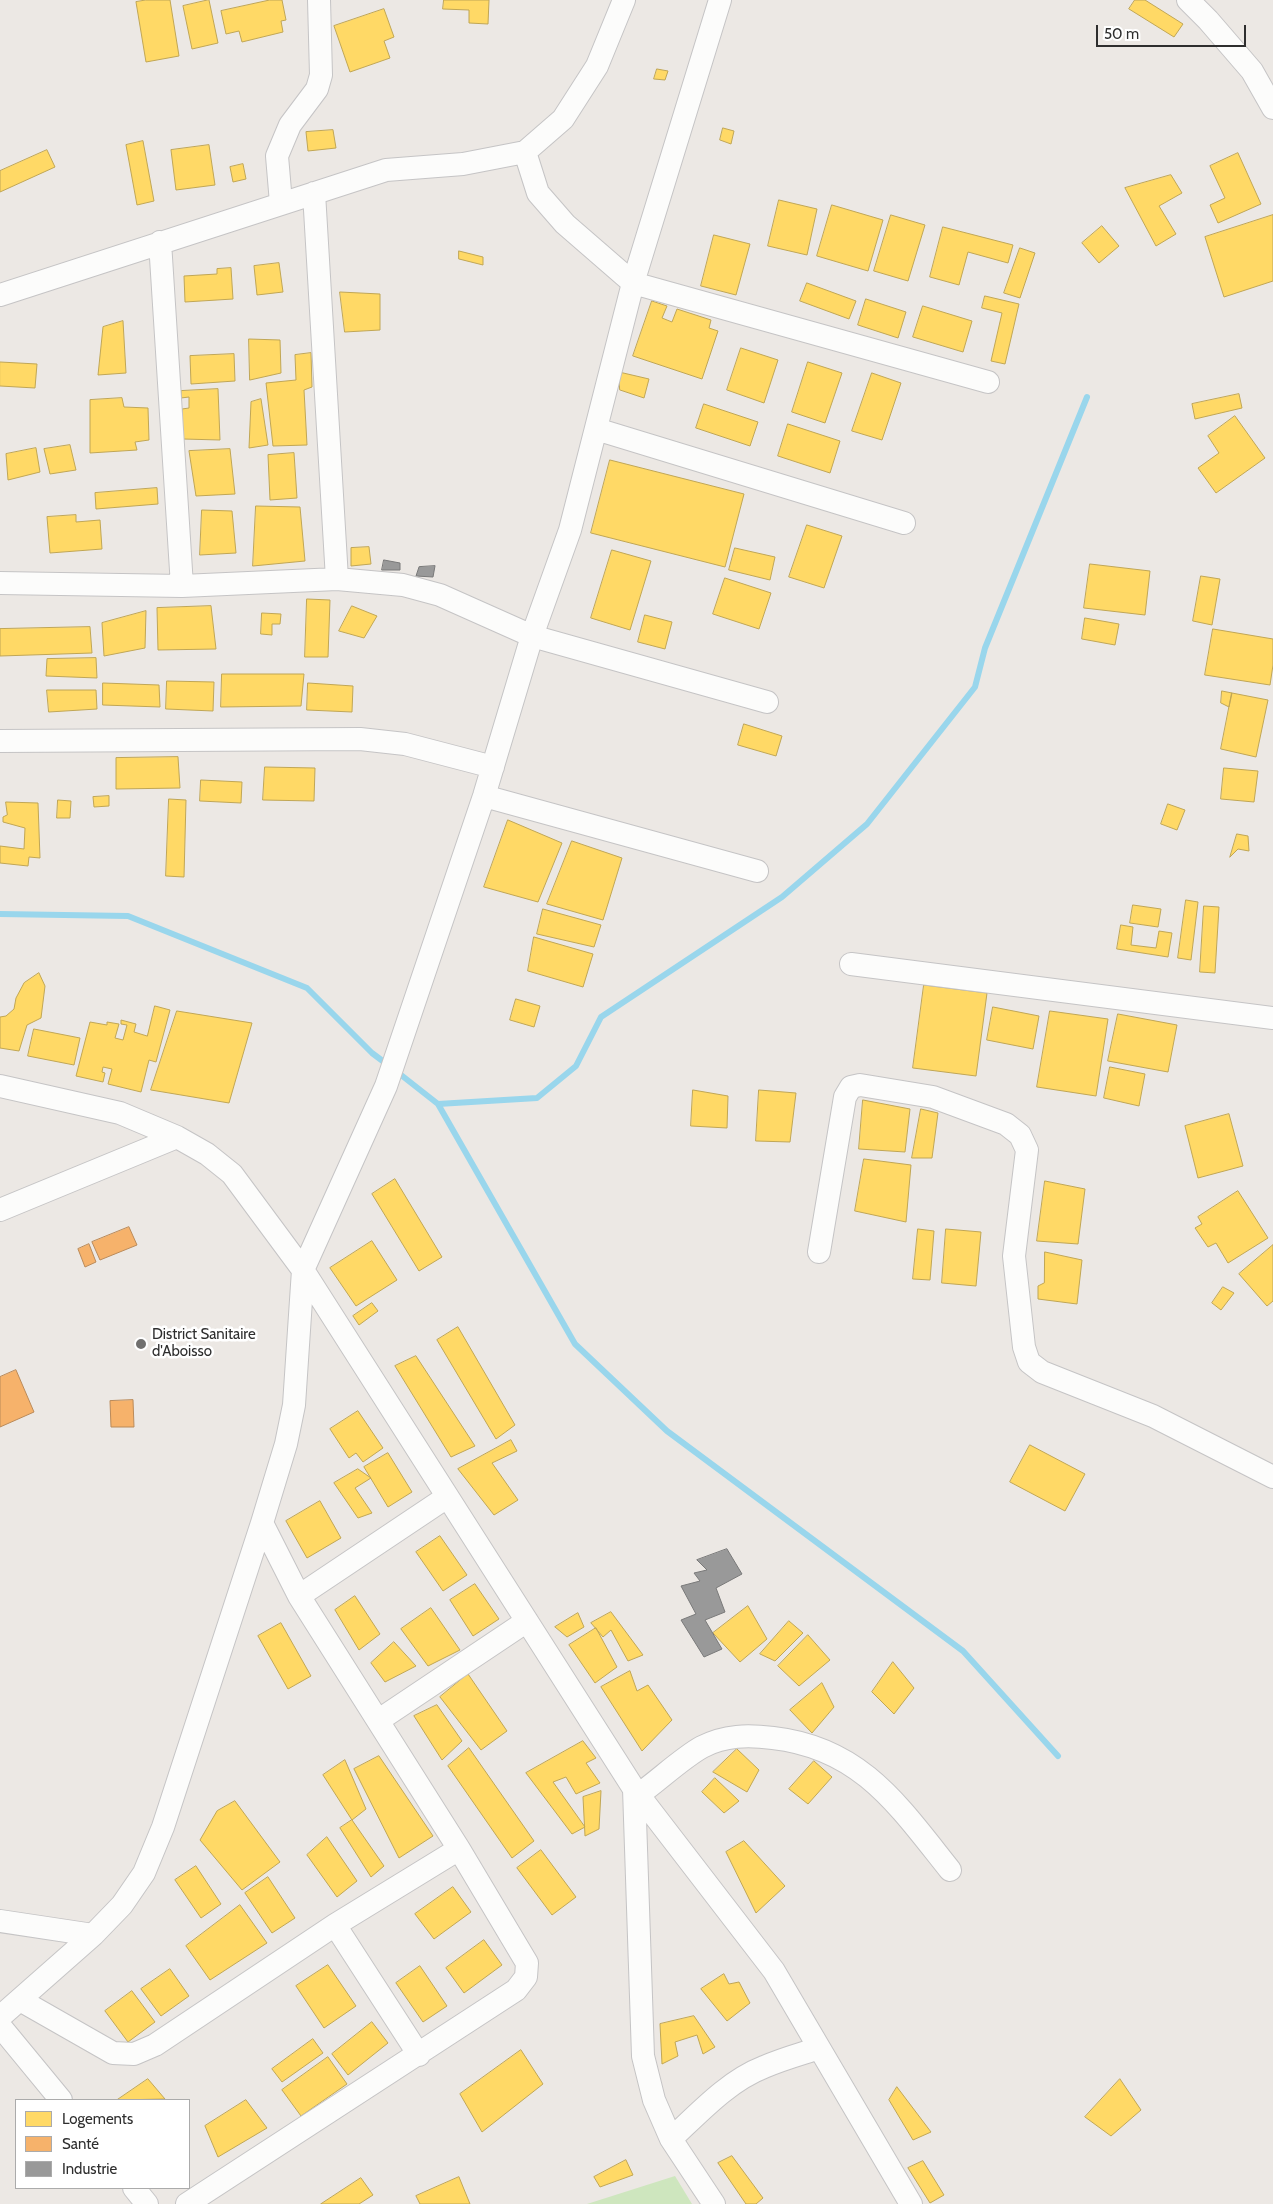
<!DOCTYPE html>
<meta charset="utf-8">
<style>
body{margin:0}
#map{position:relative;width:1273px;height:2204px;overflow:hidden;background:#ece8e4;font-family:Cabin,sans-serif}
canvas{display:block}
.legend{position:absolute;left:15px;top:2099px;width:175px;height:90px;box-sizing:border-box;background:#fff;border:1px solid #ababab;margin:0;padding:6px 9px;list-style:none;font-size:15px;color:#2e2e2e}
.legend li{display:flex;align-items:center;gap:10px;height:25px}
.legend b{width:25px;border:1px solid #ababab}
.scale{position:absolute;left:1096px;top:25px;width:150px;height:22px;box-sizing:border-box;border:2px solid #2e2e2e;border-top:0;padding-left:6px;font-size:15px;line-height:18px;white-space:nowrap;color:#2e2e2e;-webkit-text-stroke:4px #fff;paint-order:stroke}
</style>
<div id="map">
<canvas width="1273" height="2204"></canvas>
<ul class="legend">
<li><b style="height:14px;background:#ffd966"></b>Logements</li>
<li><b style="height:14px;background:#f6b26b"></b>Santé</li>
<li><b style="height:14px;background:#999"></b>Industrie</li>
</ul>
<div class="scale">50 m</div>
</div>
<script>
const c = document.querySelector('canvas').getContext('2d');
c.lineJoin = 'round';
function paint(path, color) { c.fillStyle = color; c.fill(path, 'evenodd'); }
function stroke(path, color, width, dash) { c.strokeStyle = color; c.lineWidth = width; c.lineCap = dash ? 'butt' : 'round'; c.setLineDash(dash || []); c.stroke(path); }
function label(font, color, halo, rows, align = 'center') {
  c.font = font + ' Cabin,sans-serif'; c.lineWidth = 5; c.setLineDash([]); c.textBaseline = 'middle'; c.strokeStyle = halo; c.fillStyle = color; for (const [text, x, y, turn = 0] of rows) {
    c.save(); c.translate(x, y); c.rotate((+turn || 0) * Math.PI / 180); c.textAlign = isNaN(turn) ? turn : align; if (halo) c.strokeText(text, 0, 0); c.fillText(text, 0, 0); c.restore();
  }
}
const green = new Path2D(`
 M675,2176L692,2204H587Z`);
const homes = new Path2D(`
 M146,0H170L179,56L146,62L136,2Z
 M209,0L218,43L192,49L183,6Z
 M270,0H282L286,20L281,21L283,32L242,42L239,31L226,34L221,11Z
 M444,0H489L488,24L469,23V10L443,9Z
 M1135,0H1145L1183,24L1174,37L1129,9Z
 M384,9L394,37L384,41L390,58L350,72L334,26Z
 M657,69L668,71L665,80L654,79Z
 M723,128L734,131L731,144L720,140Z
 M333,130L336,148L308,151L306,132Z
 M143,141L154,201L137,205L126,145Z
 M209,145L215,185L176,190L171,150Z
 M47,150L55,167L0,192V171Z
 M1238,153L1261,204L1218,223L1210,205L1225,198L1210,166Z
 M243,164L246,179L233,182L230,167Z
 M1171,175L1182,193L1159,206L1176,234L1156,246L1125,188Z
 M779,200L817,209L807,255L768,246Z
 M832,205L883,220L868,271L817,256Z
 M891,215L925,225L908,281L874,271Z
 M1273,215V281L1224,297L1205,237Z
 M1102,226L1119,246L1099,263L1082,243Z
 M943,227L1013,245L1008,263L968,252L959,285L930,277Z
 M714,235L750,244L736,295L701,286Z
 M1020,248L1035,253L1020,298L1004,293Z
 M459,251L483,257V265L459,259Z
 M279,263L283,292L257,295L254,266Z
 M231,268L233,299L185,302L184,276L217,274V269Z
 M807,283L856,301L849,319L800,301Z
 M340,292L380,294V330L345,332Z
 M985,296L1019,304L1005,364L991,361L1002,313L982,308Z
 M866,299L906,312L898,338L858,325Z
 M652,301L667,306L662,318L672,322L677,309L711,320L709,328L718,331L702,379L633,356Z
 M923,306L972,321L963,352L913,337Z
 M123,321L126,373L98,375L103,327Z
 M249,339L280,340L281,373L250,380Z
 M741,348L778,360L764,403L727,390Z
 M311,353L312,387L304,390L307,445L273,446L266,383L296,380L295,355Z
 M234,354L235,381L191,384L190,356Z
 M0,362L37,364L35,388L0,386Z
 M808,362L842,373L825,423L792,412Z
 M619,372L649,379L644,398L620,390Z
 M872,373L901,383L882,440L852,431Z
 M218,389L220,440L183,439L182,409L189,408V397L181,398V391Z
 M1239,394L1242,408L1195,419L1192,404Z
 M122,398L124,407L148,408L149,440L135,442L137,450L90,453V400Z
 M261,399L268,445L249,448L251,402Z
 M704,404L758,422L750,446L696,428Z
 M1235,416L1265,458L1216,493L1198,468L1219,453L1208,436Z
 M788,424L840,441L830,473L778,456Z
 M70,445L76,470L50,474L44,449Z
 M36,448L40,472L8,480L6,454Z
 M230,449L235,494L196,496L189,451Z
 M294,453L297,498L270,500L268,455Z
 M610,460L744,494L725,567L591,533Z
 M157,488L158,504L96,509L95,493Z
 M256,506L300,507L305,561L253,566Z
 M202,510L232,511L236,553L200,555Z
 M76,515V522L100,520L102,549L50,553L47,517Z
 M807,525L842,536L824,588L789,577Z
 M369,547L371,564L351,566V548Z
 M735,548L775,557L770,580L729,570Z
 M612,550L651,561L630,630L591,618Z
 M1090,564L1150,571L1145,615L1084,608Z
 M1201,576L1220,579L1212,625L1193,621Z
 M725,578L771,593L759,629L713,614Z
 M307,599L330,600L328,657H305Z
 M211,606L216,649L158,650L157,608Z
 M352,606L377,616L364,638L339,631Z
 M146,611L145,648L104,656L102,623Z
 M262,613L281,614L280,624H272V635L261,634Z
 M645,615L672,622L665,649L638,642Z
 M1085,618L1119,624L1115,645L1082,639Z
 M90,627L92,653L0,656V629Z
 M1213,629L1273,639V665L1270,685L1205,675Z
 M96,658L97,678L46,676L47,659Z
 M222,674H304L301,706L221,707Z
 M167,681L214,682L213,711L166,709Z
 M103,683L159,685L160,707L103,705Z
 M308,683L353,686L352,712L307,710Z
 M47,690H96L97,709L49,712Z
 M1222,691L1232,693L1229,707L1221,703Z
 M1232,693L1268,700L1256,757L1221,749Z
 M744,724L782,736L776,756L738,745Z
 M178,757L180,788L116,789V758Z
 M265,767L315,768L314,801L263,800Z
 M1224,768L1258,771L1254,802L1221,799Z
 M201,780L242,782L241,803L200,801Z
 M109,796V806L94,807L93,797Z
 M169,799L186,800L184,877L166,876Z
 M58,800L71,801L70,818H57Z
 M6,802L38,803L40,858L29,857L28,866L0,863V846L24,849L25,828L3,822V817L7,815Z
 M1168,804L1185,810L1177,830L1161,824Z
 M508,820L562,843L538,902L484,887Z
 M1237,834L1248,836L1249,851L1238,849L1230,857Z
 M572,841L622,858L603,920L547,904Z
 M1186,900L1198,902L1191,960L1178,958Z
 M1133,905L1161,909L1158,927L1130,923Z
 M1204,906L1219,907L1215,973L1200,972Z
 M543,909L601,925L594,947L537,934Z
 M1121,925L1133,927L1131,945L1156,948L1159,931L1172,933L1168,957L1117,949Z
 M534,937L593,954L583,987L528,971Z
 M39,973L45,986L41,1018L27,1025L19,1051L0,1048V1017L6,1016L14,1009L16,998L24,983Z
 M924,985L987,993L976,1076L913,1068Z
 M516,999L540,1006L534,1027L510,1020Z
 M155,1006L170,1010L156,1062L149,1060L141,1092L108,1084L112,1069L103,1067L102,1072L105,1073L103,1082L76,1076L90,1022L107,1025V1022L119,1024L115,1038L123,1040L127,1025L121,1024V1020L136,1024L134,1032L147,1036Z
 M993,1007L1039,1016L1033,1049L987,1040Z
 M177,1011L252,1023L229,1103L151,1090Z
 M1050,1011L1108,1019L1096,1096L1037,1087Z
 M1118,1014L1177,1025L1168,1072L1108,1061Z
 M34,1029L80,1038L74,1065L28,1056Z
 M1110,1067L1145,1074L1139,1106L1104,1098Z
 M693,1090L728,1096L727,1128L691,1126Z
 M759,1090L796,1093L790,1142L756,1141Z
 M863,1100L910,1109L905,1152L859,1149Z
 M921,1109L938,1113L932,1158H912Z
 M1229,1114L1243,1166L1198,1178L1185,1126Z
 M864,1159L911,1165L906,1222L855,1211Z
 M395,1179L442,1257L419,1271L372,1194Z
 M1045,1181L1085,1189L1078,1244L1037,1241Z
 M1238,1191L1268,1238L1228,1263L1216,1243L1208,1247L1195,1228L1202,1224L1198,1217Z
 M918,1229L934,1231L930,1280L913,1279Z
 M946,1229L981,1232L976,1286L942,1283Z
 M372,1241L397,1280L356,1306L330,1268Z
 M1273,1245V1301L1267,1306L1239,1274Z
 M1045,1252L1082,1260L1077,1304L1038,1299V1286L1044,1283Z
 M1223,1287L1234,1293L1221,1310L1212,1303Z
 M372,1303L378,1311L359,1325L353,1316Z
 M458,1327L515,1425L496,1439L437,1340Z
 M416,1356L475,1446L451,1457L395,1366Z
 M358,1411L383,1448L363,1462L356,1453L349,1458L330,1429Z
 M511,1440L517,1451L492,1463L518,1500L494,1515L458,1469Z
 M1030,1445L1085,1474L1065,1511L1010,1482Z
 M388,1453L412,1492L388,1507L364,1467Z
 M358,1469L371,1478L355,1488L372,1513L358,1518L334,1483Z
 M320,1501L341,1538L307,1558L286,1521Z
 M440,1536L467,1575L443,1591L416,1552Z
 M475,1584L499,1619L473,1636L450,1600Z
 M355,1596L380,1634L359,1650L335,1610Z
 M748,1606L767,1639L740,1662L713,1633Z
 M431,1608L460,1650L428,1666L401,1629Z
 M611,1612L643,1655L628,1661L611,1630L603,1637L591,1623Z
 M578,1613L584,1627L567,1637L555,1627Z
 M789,1621L803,1633L775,1661L760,1654Z
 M281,1623L311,1676L288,1689L258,1636Z
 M596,1628L617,1667L595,1683L569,1645Z
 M808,1635L830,1660L799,1686L778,1666Z
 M394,1642L416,1666L385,1682L371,1663Z
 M893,1662L914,1688L894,1714L872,1692Z
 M630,1671L637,1691L648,1685L672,1720L642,1751L601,1687Z
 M468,1674L507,1731L481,1750L440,1697Z
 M822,1683L834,1707L812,1733L790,1710Z
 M437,1705L462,1741L442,1760L414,1716Z
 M583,1741L596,1758L586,1763L600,1783L576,1794L566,1777L553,1782L585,1827L572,1834L526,1773Z
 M469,1748L534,1841L512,1858L448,1766Z
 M737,1749L759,1770L747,1792L713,1772Z
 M379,1756L433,1836L399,1858L354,1769Z
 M345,1760L366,1809L352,1820L323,1775Z
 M814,1761L832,1777L808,1804L789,1789Z
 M715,1778L739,1801L724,1813L702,1792Z
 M601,1791L599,1829L585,1836L583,1797Z
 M235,1801L280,1862L242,1890L200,1840L217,1811Z
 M352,1820L384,1866L371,1877L340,1828Z
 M327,1837L357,1881L337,1897L307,1855Z
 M744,1841L785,1886L756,1913L726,1852Z
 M541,1850L576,1897L552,1915L517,1868Z
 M196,1866L221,1904L201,1918L175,1880Z
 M268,1877L295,1918L272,1933L245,1893Z
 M453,1887L471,1912L434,1939L415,1914Z
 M240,1905L267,1943L210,1980L186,1946Z
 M484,1940L502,1965L464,1993L446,1968Z
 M328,1965L356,2006L324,2028L296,1986Z
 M420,1966L447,2006L423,2022L396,1983Z
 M170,1969L189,1996L161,2016L141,1989Z
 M724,1974L729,1984L739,1982L750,2003L727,2021L701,1989Z
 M132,1991L155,2022L128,2042L105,2011Z
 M694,2016L715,2047L703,2054L697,2035L675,2042L678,2056L662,2064L660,2024Z
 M372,2022L388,2043L348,2075L332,2054Z
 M313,2039L323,2053L282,2082L272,2069Z
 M521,2050L543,2084L482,2132L460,2094Z
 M328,2057L347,2084L301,2116L282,2090Z
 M148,2079L165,2099L117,2100Z
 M1120,2079L1141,2110L1111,2136L1085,2117Z
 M897,2087L931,2132L913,2140L889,2100Z
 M246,2100L267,2128L218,2157L205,2126Z
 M732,2156L763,2198L756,2204H746L718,2163Z
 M626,2160L633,2175L600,2187L594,2177Z
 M923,2161L944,2195L930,2203L908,2168Z
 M459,2177L470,2204H420L416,2196Z
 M361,2178L373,2195L359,2204H321Z`);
const health = new Path2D(`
 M129,1227L137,1245L100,1260L92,1242Z
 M89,1244L96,1262L85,1267L78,1249Z
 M16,1370L34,1412L0,1427V1377Z
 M133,1400L134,1427H111L110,1401Z`);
const industry = new Path2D(`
 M384,560L400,563V570H382Z
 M435,566L433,577L416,576L419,567Z
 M727,1549L742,1574L716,1588L725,1612L705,1620L722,1649L704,1657L681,1620L696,1614L681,1586L700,1581L694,1573L707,1570L697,1560Z`);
const stream = new Path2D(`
 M0,914L128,916L307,988L372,1053L388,1065
 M396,1071L438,1104L575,1344L667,1431L963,1651L1058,1756
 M438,1104L537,1098L576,1066L601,1017L782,897L867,824L975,687L985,648L1087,397`);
const street = new Path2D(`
 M1188,0L1208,20L1252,71L1273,108
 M525,152L538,193L565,224L633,283L988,382
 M314,193L337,579
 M281,203L277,156L290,125L317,89L321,75L319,0
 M160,242L182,586
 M0,295L386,170L463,164L525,152L563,119L597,66L624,0
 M596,429L904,523
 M0,583L182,586L337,579L403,585L440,595L532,636L767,702
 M0,741L360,739L405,744L493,767
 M484,796L757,871
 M851,964L1273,1018
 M0,1086L120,1113L177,1137L207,1154L232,1174L303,1270L634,1789L774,1971L911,2204
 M0,1210L177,1137
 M819,1252L845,1097L851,1087L860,1085L933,1097L1006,1124L1020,1135L1027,1150L1014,1256L1024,1347L1029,1362L1042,1372L1153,1416L1273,1477
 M299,1596L447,1497
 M379,1720L527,1621
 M634,1789L643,2056L654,2100L671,2139L714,2204
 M638,1795C658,1781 682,1758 702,1747C725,1735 748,1735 773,1738C861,1748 898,1805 950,1870
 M0,1921L93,1935
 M335,1925L419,2055
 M20,2000L113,2053L134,2054L155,2045L335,1925L459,1849
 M0,2017L93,1935L122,1905L144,1873L163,1827L262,1523L286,1444L294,1405L303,1270L386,1086L484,796L532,636L570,530L633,283L720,0
 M0,2026L61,2100
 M671,2139C699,2113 728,2081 764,2067C782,2059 801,2054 819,2048
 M134,2188L147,2204
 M187,2204L516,1990L526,1977L527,1963L459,1849L299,1596L262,1523`);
const markers = [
 [141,1344,6,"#706f6e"]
];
const poiNames = [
 ["District Sanitaire",152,1335],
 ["d'Aboisso",152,1352]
];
paint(green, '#cee6be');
paint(homes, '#ffd966');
stroke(homes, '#c0a655', 1);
paint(health, '#f6b26b');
stroke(health, '#ba8a59', 1);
paint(industry, '#999');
stroke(industry, '#797979', 1);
stroke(stream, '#99d6ec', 6);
stroke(street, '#c5c4c5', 24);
stroke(street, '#fcfcfb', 22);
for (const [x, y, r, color] of markers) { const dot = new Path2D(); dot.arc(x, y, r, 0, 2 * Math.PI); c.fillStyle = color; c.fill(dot); stroke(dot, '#fff', 2); }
label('15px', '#2e2e2e', '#fff', poiNames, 'left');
</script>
